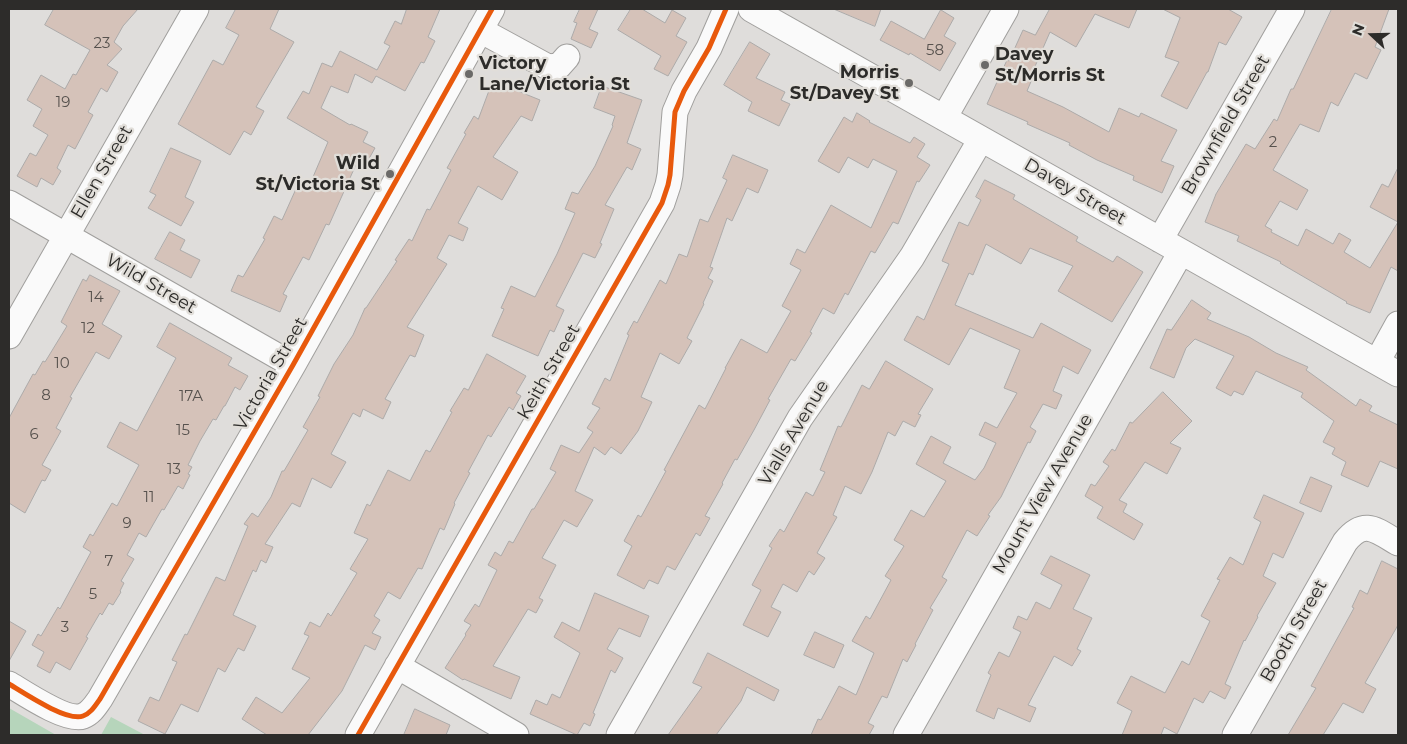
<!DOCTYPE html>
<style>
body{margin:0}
#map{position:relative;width:1407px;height:744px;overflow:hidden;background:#dfdddb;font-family:Montserrat,sans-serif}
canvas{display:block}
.frame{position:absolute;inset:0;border:10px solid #2d2c2a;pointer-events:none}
.north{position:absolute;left:1347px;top:10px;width:50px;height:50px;-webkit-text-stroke:4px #e1ded9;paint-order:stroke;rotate:291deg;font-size:14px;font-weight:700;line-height:20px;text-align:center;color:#2d2c2a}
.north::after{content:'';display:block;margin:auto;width:18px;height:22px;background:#2d2c2a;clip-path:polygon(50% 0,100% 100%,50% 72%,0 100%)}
</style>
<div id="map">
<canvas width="1407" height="744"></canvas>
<div class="frame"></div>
<div class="north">N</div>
</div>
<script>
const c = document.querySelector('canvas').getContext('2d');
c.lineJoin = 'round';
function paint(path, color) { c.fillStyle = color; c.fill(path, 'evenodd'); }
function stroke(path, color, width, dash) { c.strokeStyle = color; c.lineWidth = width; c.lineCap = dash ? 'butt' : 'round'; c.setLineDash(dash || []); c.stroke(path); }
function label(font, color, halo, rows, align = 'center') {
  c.font = font + ' Montserrat,sans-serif'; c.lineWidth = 4.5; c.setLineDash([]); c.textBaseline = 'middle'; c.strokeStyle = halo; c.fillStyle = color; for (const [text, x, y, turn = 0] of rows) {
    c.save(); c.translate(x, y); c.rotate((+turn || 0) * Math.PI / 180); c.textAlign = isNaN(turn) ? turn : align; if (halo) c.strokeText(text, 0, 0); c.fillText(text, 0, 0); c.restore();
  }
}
const green = new Path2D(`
 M9,708L56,735H9Z
 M111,717L145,735H101Z`);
const building = new Path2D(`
 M54,9H138L123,26L114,42L122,49L107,65L118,72L107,92L101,88L88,112L93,115L75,149L68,145L57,168L61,171L53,185L41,178L37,187L17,176L30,153L36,156L48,135L33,126L42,109L27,100L41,75L65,89L73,74L76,75L90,50L45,25Z
 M236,9H279L270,29L294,42L256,107L264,111L251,135L244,131L230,155L178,124L213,60L223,65L239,35L226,28Z
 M407,9H440L428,37L435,41L424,63L421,62L405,91L376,76L372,83L355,74L348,93L331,86L321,108L350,125L351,124L368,132L363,142L375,148L366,164L358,160L329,225L326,224L309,260L303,257L283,294L287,296L280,312L231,291L238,275L243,277L265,239L263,238L274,216L282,220L300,180L310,184L328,142L287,118L303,91L309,94L322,63L332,67L340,51L377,70L390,46L384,43L395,21L401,24Z
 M580,9H598L589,29L598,33L591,48L571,39L577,23L574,22Z
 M631,9H642L665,23L672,10L686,18L676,36L687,42L668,76L654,69L661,56L618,30Z
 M834,9H881L875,26Z
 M1050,9H1137L1129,28L1095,14L1076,47L1050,32L1033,71L1035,72L1027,91L1063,107L1109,132L1119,108L1139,117L1141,113L1177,130L1161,161L1174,166L1162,193L1133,180L1134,176L1097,160L1069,145L1070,143L1027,124L1028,122L987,104L1007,60L1009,61L1023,30L1035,35Z
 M1163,9H1228L1242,17L1226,45L1219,42L1208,72H1207L1187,109L1161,96L1179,62L1165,57L1180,18Z
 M1332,9H1389L1375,47L1381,50L1367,79L1355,73L1338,106L1331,102L1319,132L1300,124L1273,170L1308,190L1297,210L1280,201L1265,226L1272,230L1271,232L1298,246L1306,229L1333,244L1339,233L1351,240L1344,252L1370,268L1398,222V271L1391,267L1370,313L1346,303L1347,302L1280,263L1281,262L1237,241L1239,236L1205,222L1216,194L1246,144L1255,149L1274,119L1277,121L1291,89H1293Z
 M941,10L954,18L944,36L956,43L940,71L910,53L909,55L880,40L891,21L924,39Z
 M750,42L770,54L756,78L785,92L781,100L790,104L779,126L748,111L752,102L724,85Z
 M493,81L540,100L532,121L521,116L493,157L518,172L502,200L478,186L458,223L468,228L463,241L449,235L437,258L447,264L407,327L424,335L415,357L410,355L385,399L391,402L383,419L363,409L360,417L353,413L331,454L346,462L331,488L312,478L300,507L292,503L265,544L273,547L266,563L261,560L256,572L253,570L233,615L256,626L244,651L238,648L225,672L218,668L198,712L181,704L165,734L138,721L150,697L159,701L177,662L172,660L185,634L187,635L216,577L225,581L248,526L244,524L252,513L258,517L271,497L282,471H284L308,430L303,427L320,397L318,396L334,364L353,335L365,308H366L397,261L395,260L409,239L412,241L427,209L430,210L451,170L447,168L466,134L464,133L474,116L478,119Z
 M602,86L642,100L627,143L641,149L632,170L627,167L605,205L614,209L600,243L602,244L595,258L583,253L556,306L564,310L554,332L550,330L538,356L492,336L504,309L501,308L511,286L535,297L557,254L575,213L565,209L572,192L578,194L595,166L613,126L612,125L615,116L594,108Z
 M857,113L870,121L869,122L910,143L914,137L925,144L917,157L930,165L919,182L917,181L898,224L893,222L875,253L871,251L848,295L845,293L834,314L823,308L810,332L812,333L795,361L791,359L768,399L770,400L754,430L737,460L735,459L722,483L723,484L705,516L710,518L700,536L696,533L675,570L667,566L658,584L649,580L644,589L617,575L632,546L624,541L638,515L641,517L666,471L664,470L699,405L705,409L726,368H725L741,339L767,353L791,311L782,306L801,270L790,264L797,249L805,253L831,205L871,228L897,171L873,159L868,168L848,157L839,173L818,161L844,117L852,122Z
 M171,148L201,161L185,197L194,202L181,226L148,208L156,195L150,192Z
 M733,155L768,170L758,193L747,188L732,221L727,218L710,267L713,268L708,278L713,281L703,303L704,304L687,338L692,341L679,364L660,353L641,397L652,402L638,431L621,454L611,447L605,455L594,447L575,491L593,500L577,527L564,520L542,558L556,565L539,598L543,600L536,613L528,609L493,666L520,677L511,699L464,679L463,680L445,668L466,635L465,634L471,625L464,621L475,604L479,607L497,570L488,565L495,552L501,556L509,541L513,543L532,509H534L556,472L550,469L561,445L579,453L593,432L587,428L600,408L592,404L605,378L610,381L629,335L627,334L634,321L637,323L660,280L666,284L679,254L687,257L700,219L708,222L727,180L723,178Z
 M1398,168V222L1370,207L1382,184L1388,187Z
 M985,180L1015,195L1013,199L1078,237L1076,241L1113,262L1117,256L1143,272L1112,322L1058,291L1073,266L1030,248L1021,264L986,244L973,275L969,273L955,305L1033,338L1041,323L1091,350L1078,374L1063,366L1053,391L1062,395L1056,409L1043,404L1030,427L1036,431L1030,443L1028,442L1001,497L988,515L990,516L977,536L967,530L942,577L947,580L930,608L933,610L915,644L916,645L907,662L903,659L887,698L882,696L868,723L874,726L869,735H811L818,719L821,720L839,686L856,695L874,653L852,641L866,616L870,619L891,580L885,576L904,546L894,540L911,510L924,517L946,481L916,464L931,436L951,447L943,463L975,480L984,468L996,443L979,435L985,422L997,428L1017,393L1004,388L1020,350L970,328L949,365L904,340L917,316L924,320L949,264L942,261L959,222L968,226L981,200L976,197Z
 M170,232L185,240L180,250L200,260L191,278L155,259Z
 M90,275L120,291L102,324L122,336L109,359L96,352L70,397L72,398L56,428L61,431L42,465L51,470L45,481L42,480L25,513L9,503V418L33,374L35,375L43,361L45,362L67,326L61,322L83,279L86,281Z
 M1192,300L1211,313L1207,319L1249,337L1276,353L1308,367L1306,370L1356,406L1360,399L1372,406L1369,411L1398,425V469L1380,461L1368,487L1341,475L1346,462L1332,454L1335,448L1323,442L1334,421L1301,397L1303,393L1256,371L1243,395L1234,391L1231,396L1216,388L1234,356L1195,339L1186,348L1174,378L1150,368L1167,329L1171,330Z
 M170,323L232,358L228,365L248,376L240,390L235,387L225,406H224L216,420L213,419L200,441L188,465L192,467L188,474L190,475L183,489L178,486L164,510L162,509L146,537L139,533L127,555L134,559L121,581L124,583L120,591L121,592L113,605L109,603L102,615L100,613L86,637L88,638L70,670L56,662L50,673L37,666L44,652L32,645L38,634L41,636L58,607L60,609L91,552L83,547L90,534L93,536L112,503L117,506L139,465L107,447L120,422L137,431L176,358L157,347Z
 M487,354L526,376L516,393L521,396L513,410L509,407L491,437L488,435L468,472L470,473L454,503L455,504L444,530L440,528L422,569L418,568L400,599L388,592L374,616L380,620L372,633L381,637L375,650L365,645L342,691L308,735H267L242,719L256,697L282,713L310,678L292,669L309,636L304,634L310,622L320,627L328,613L331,616L357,573L350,569L368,539L354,533L367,504L370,506L388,470L410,481L426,450L430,452L452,412L450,411L464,388L468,390Z
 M886,361L933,389L918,414L921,415L915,427L903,421L895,436L888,432L872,472L861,494L845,486L833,515L837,517L817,553L825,558L814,575L809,571L797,592L783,584L771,607L781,612L768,637L743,625L761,590L752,585L772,548L769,546L780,529L784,532L806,492L813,496L825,472L820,470L838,426L841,427L862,385L869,389Z
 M1163,392L1192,421L1170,443L1181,448L1167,474L1145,462L1119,500L1127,504L1123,512L1143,524L1134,540L1097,518L1103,507L1085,496L1091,484L1095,486L1109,466L1103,462L1112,449L1115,451L1130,422L1132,423Z
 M1311,477L1332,486L1321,512L1300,503Z
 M1264,495L1304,513L1283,558L1273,553L1263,576L1276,583L1257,616L1258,617L1245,641L1244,640L1225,684L1231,687L1225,699L1210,691L1203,703L1194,698L1177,734L1164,727L1161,735H1122L1132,711L1117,703L1131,676L1165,693L1182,661L1189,665L1210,621L1201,616L1220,580L1217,579L1230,557L1243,565L1261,522L1254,518Z
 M1051,556L1090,575L1073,609L1092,618L1077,649L1081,651L1072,666L1054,656L1028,705L1036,708L1030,722L998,708L994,719L976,711L991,675L988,673L999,652L1009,657L1021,632L1013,628L1018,616L1027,620L1036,602L1050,609L1062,585L1041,574Z
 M1382,561L1398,569V625L1365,683L1376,689L1363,713L1343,703L1323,735H1288L1316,688L1311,686L1354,608L1352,607L1360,590L1367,594Z
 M595,593L649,616L640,637L619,628L607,649L623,658L615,673L611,670L593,713L595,714L590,726L584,723L577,735L530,714L536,700L547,705L552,694L560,698L580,653L554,637L562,622L579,631Z
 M9,621L26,631L9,661Z
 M815,632L844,645L834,668L804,655Z
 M708,653L779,690L774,701L747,687L741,701L716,735H668L702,687L693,683Z
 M415,709L450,725L446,735H404Z`);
const minor = new Path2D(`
 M751,9L1398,374
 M480,30L548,67L559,66L567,57
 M944,118L1006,9
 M9,203L293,365
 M1160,240L1292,9
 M9,336L196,9
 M1377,362L1398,324
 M397,666L516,735
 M9,684C24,693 67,722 83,716C91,713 95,706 100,699L293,365L492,9
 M358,735L662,203L668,185L670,175L675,112L684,91L709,48L726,9
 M619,735L800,418L912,257L981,139
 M906,735L1181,252
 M1235,735L1345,542C1364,518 1376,530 1398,543`);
const cycleway = new Path2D(`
 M9,684C24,693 67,722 83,716C91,713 95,706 100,699L293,365L492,9
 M358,735L662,203L668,185L670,175L675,112L684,91L709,48L726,9`);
const markers = [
 [985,65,5,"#6b6a68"],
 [469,74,5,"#6b6a68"],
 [909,83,5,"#6b6a68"],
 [390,174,5,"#6b6a68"]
];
const numberNames = [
 ["23",102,44],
 ["58",935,51],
 ["19",63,103],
 ["2",1273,143],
 ["14",96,298],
 ["12",88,329],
 ["10",62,364],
 ["8",46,396],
 ["17A",191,397],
 ["15",183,431],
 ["6",34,435],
 ["13",174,470],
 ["11",149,498],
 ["9",127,524],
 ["7",109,562],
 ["5",93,595],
 ["3",65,628]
];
const poiNames = [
 ["Davey",995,55],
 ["St/Morris St",995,76],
 ["Victory",479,64],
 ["Lane/Victoria St",479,85],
 ["Morris",899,73,"right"],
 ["St/Davey St",899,94,"right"],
 ["Wild",380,164,"right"],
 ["St/Victoria St",380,185,"right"]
];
const streetNames = [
 ["Brownfield Street",1226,125,-60],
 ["Ellen Street",102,172,-60],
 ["Davey Street",1075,192,30],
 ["Wild Street",151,284,30],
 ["Keith Street",549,372,-60],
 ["Victoria Street",271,374,-60],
 ["Vialls Avenue",794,433,-59],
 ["Mount View Avenue",1043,494,-60],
 ["Booth Street",1294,631,-60]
];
paint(green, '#b6d5bb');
paint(building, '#d5c2b9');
stroke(building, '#acaaa9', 1);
stroke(minor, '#a09f9d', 27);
stroke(minor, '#fafafa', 25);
stroke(cycleway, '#e8590c', 5);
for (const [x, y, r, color] of markers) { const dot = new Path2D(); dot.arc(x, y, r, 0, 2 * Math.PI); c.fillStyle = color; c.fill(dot); stroke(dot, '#e1ded9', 2); }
label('15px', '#57524e', null, numberNames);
label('bold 18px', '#2d2c2a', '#e1ded9', poiNames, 'left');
label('18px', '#2d2c2a', '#e1ded9', streetNames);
</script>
